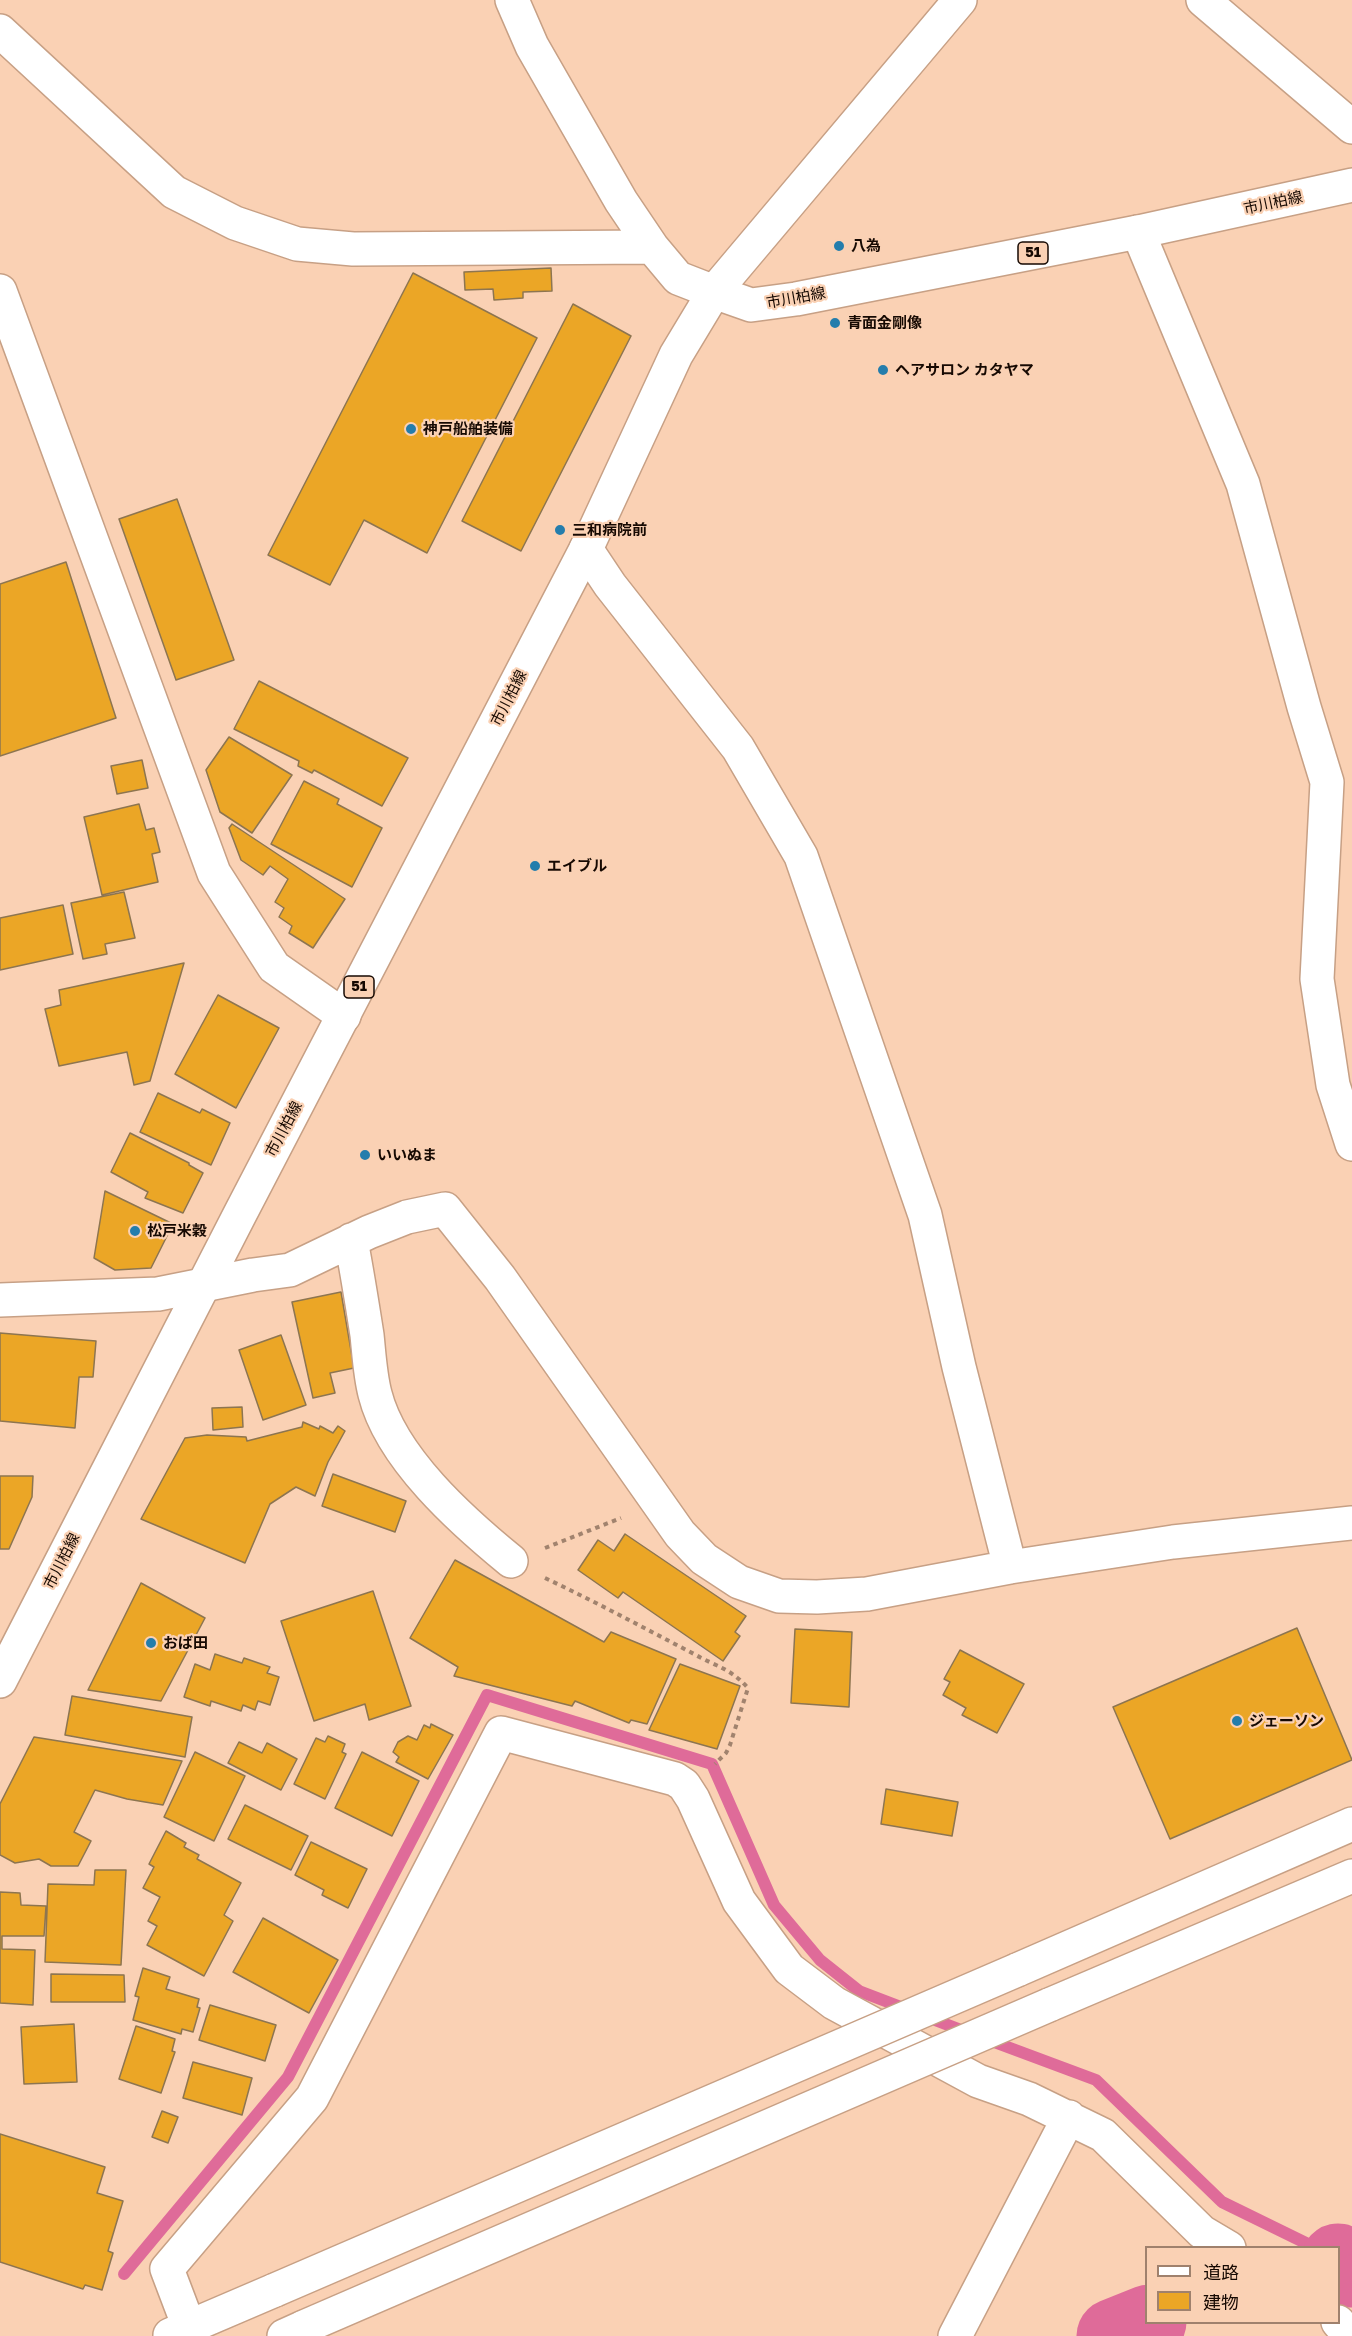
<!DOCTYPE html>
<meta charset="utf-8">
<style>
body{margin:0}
#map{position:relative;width:1352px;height:2336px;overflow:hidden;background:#fad1b4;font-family:"Golos Text","Noto Sans JP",sans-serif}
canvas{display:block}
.legend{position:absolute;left:1145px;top:2246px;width:195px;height:78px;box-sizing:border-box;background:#fad1b4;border:2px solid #9f816d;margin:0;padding:8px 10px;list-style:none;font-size:18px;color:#160902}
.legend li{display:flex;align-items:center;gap:12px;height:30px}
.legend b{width:30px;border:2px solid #9f816d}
</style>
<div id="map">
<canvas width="1352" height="2336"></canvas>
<ul class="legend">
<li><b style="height:8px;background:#fff"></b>道路</li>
<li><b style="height:16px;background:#eba626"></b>建物</li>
</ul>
</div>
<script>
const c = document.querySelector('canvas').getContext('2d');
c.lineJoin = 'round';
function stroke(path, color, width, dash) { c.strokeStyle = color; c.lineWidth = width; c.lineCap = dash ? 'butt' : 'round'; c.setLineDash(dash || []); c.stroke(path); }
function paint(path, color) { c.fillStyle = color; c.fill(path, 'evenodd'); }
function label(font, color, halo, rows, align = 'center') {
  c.font = font + ' "Golos Text","Noto Sans JP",sans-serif'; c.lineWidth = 4.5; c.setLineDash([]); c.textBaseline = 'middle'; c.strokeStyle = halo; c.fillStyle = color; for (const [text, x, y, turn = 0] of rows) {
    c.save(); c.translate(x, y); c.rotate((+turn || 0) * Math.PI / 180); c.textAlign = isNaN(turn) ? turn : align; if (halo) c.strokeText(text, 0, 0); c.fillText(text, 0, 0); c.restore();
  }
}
const stream = new Path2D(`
 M986,2039L1096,2080L1222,2202L1316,2248
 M124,2274L288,2077L487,1695L712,1764L774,1905L820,1960L859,1991L969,2033`);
const river = new Path2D(`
 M1338,2261L1352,2270
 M1114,2336L1149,2322`);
const building = new Path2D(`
 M551,268L552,291L523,292V298L494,300L493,289L465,290L464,272Z
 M413,273L537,338L427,553L364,520L330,585L268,555Z
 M573,304L631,336L521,551L462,521Z
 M177,499L234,660L176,680L119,519Z
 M66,562L116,718L0,756V584Z
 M259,681L408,758L382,806L314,770L312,773L298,766L299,761L234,729Z
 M229,737L292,775L252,833L220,812L206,770Z
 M142,760L148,788L117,794L111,766Z
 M304,781L339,799L337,804L382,828L352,887L271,844Z
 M139,804L146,830L154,828L160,852L152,854L158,882L102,895L84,817Z
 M232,824L345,899L313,948L289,933L292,926L279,917L284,908L275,902L288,879L270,866L263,875L241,860L229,828Z
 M124,892L135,938L105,944L107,954L83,959L71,903Z
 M63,905L73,954L0,970V918Z
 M184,963L150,1081L134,1085L127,1052L59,1066L45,1009L61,1005L59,990Z
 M218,995L279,1028L236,1108L175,1074Z
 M158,1093L200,1113L202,1109L230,1123L211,1165L140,1132Z
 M130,1133L189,1163V1165L203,1173L183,1213L145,1198L148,1192L111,1172Z
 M105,1191L173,1224L151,1268L115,1270L94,1258Z
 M341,1292L354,1368L330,1373L335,1393L313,1398L292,1302Z
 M0,1333L96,1341L93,1377H79L75,1428L0,1421Z
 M281,1335L306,1405L263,1420L239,1350Z
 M242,1407L243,1427L213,1430L212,1408Z
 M303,1422L319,1429L320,1426L333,1433L338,1426L345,1431L328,1462L315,1496L296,1487L270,1504L245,1563L141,1519L185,1438L207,1435L246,1437L247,1441L302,1427Z
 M333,1474L406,1501L395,1532L322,1506Z
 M0,1476H33L32,1497L9,1549H0Z
 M625,1534L746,1616L735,1632L740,1636L723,1661L623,1592L618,1598L578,1570L598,1540L614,1551Z
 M455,1560L604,1642L611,1632L676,1659L647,1724L631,1720L629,1723L575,1701L572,1706L454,1676L458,1667L410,1638Z
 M141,1583L205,1618L161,1701L88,1690Z
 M373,1591L411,1706L369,1720L365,1704L314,1721L281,1621Z
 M1297,1628L1352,1760L1170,1839L1113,1707Z
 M795,1629L852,1632L849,1707L791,1703Z
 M960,1650L1024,1684L997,1733L962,1715L966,1708L943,1695L950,1682L944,1679Z
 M215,1654L242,1663L244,1658L270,1667L267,1673L279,1677L270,1705L258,1701L255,1710L243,1705L241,1711L211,1701L210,1706L184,1697L195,1664L210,1670Z
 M680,1664L740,1686L717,1749L649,1730Z
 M72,1696L192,1717L185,1757L65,1735Z
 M431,1724L453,1735L428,1779L396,1762L399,1757L393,1752L398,1742L408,1736L417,1740L424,1725L430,1728Z
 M328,1736L345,1744L342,1752L346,1754L325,1799L294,1784L316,1738L325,1742Z
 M34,1737L182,1761L163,1805L127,1799L95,1790L74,1832L91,1841L78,1866H51L39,1859L15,1863L0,1855V1804Z
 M239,1742L262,1753L267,1743L297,1759L281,1790L228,1763Z
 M195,1752L245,1776L214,1841L164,1817Z
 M362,1752L419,1781L392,1836L335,1808Z
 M886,1789L958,1802L952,1836L881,1824Z
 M245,1805L308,1836L291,1870L228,1839Z
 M166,1831L186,1843L184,1847L199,1855L197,1859L241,1883L224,1915L233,1921L204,1976L147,1945L157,1926L148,1921L160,1897L143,1888L154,1867L149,1864Z
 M311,1842L367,1869L348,1908L322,1895L324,1890L295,1875Z
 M95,1870H126L121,1965L45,1962L48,1884L94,1885Z
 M0,1892L20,1893L21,1905L46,1906L44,1936H2V1949L35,1950L33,2005L0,2003Z
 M263,1918L338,1960L309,2013L233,1972Z
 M143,1968L170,1977L166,1989L199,1999L197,2007L200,2008L193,2032L182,2029L181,2034L133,2020L139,1997L135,1996Z
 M51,1974L124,1975L125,2002H51Z
 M210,2005L276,2025L265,2061L199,2040Z
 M74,2024L77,2082L24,2084L21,2027Z
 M136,2026L175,2039L172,2051L175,2052L161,2093L119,2079Z
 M193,2062L252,2078L242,2115L183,2098Z
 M162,2111L178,2117L168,2143L152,2137Z
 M0,2134L105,2167L97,2193L123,2201L108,2251L113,2253L102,2290L85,2285L83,2289L0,2262Z`);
const path = new Path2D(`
 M545,1548L621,1518
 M545,1578C596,1602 644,1628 694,1654C717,1667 730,1668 748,1688L730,1745L726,1753L715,1764`);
const minor = new Path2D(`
 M512,0L532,46L621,201L652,247L678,278L714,292L960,0
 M1203,0L1352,127
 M0,31L174,192L235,223L297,244L353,249L652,247
 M1138,232L1243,484L1304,707L1327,782L1317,979L1333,1085L1352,1144
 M0,291L214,873L274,967L344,1016
 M586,549L610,585L738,748L801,856L925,1215L959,1367L1010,1567
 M351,1240C357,1272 362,1303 367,1335C369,1354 370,1375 375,1394C391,1458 462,1521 511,1561
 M0,1300L158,1294L253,1275L290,1270L369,1232L407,1217L445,1209L500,1278L680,1534L704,1559L739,1582L779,1596L817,1597L867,1594L1010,1567L1173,1542L1352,1523
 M1017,1970L1352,1824
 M1049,2005L1352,1876
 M1338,2322L1350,2336
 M189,2327L167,2269L312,2098L501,1733L675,1779L684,1785L693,1799L739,1901L789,1969L834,2003L978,2081L1029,2099L1103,2135L1202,2232L1229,2248
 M170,2335L275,2290
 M284,2336L304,2327
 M955,2336L1069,2117`);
const major = new Path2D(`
 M0,1681L240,1214L586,549L676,355L714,292L751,305L796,299L1138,232L1352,185`);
const minorBridge = new Path2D(`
 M275,2290L1017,1970
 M304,2327L1049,2005`);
const markers = [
 [839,246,6,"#247dac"],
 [835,323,6,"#247dac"],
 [883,370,6,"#247dac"],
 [411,429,6,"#247dac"],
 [560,530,6,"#247dac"],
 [535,866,6,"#247dac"],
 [365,1155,6,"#247dac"],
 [135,1231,6,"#247dac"],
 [151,1643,6,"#247dac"],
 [1237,1721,6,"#247dac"]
];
const shields = [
 [1033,253,30],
 [359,987,30]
];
const shieldNames = [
 ["51",1033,253],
 ["51",359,987]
];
const streetNames = [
 ["市川柏線",1273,203,-12],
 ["市川柏線",796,298,-10],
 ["市川柏線",509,698,-63],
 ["市川柏線",284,1129,-62],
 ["市川柏線",62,1561,-63]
];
const poiNames = [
 ["八為",851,246],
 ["青面金剛像",847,323],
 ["ヘアサロン カタヤマ",895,370],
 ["神戸船舶装備",423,429],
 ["三和病院前",572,530],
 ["エイブル",547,866],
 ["いいぬま",377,1155],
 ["松戸米穀",147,1231],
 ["おば田",163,1643],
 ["ジェーソン",1249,1721]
];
stroke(stream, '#df6b99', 12);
stroke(river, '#df6b99', 75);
paint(building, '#eba626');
stroke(building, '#8d7550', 1.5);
stroke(minor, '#c7a085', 36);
stroke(major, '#c7a085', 36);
stroke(path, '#a1836e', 4, [4.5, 4.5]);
stroke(minor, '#fff', 33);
stroke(major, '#fff', 33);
stroke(minorBridge, '#c7a085', 36, []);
stroke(minorBridge, '#fff', 33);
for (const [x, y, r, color] of markers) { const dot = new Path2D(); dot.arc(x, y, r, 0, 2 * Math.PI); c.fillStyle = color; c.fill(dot); stroke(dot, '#fad1b4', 2); }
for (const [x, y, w] of shields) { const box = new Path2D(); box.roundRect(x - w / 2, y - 11, w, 22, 4.5); c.fillStyle = '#fad1b4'; c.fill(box); stroke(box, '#160902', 1.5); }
label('bold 14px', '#160902', null, shieldNames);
label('15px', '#160902', '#fad1b4', streetNames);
label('bold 15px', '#160902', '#fad1b4', poiNames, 'left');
</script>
